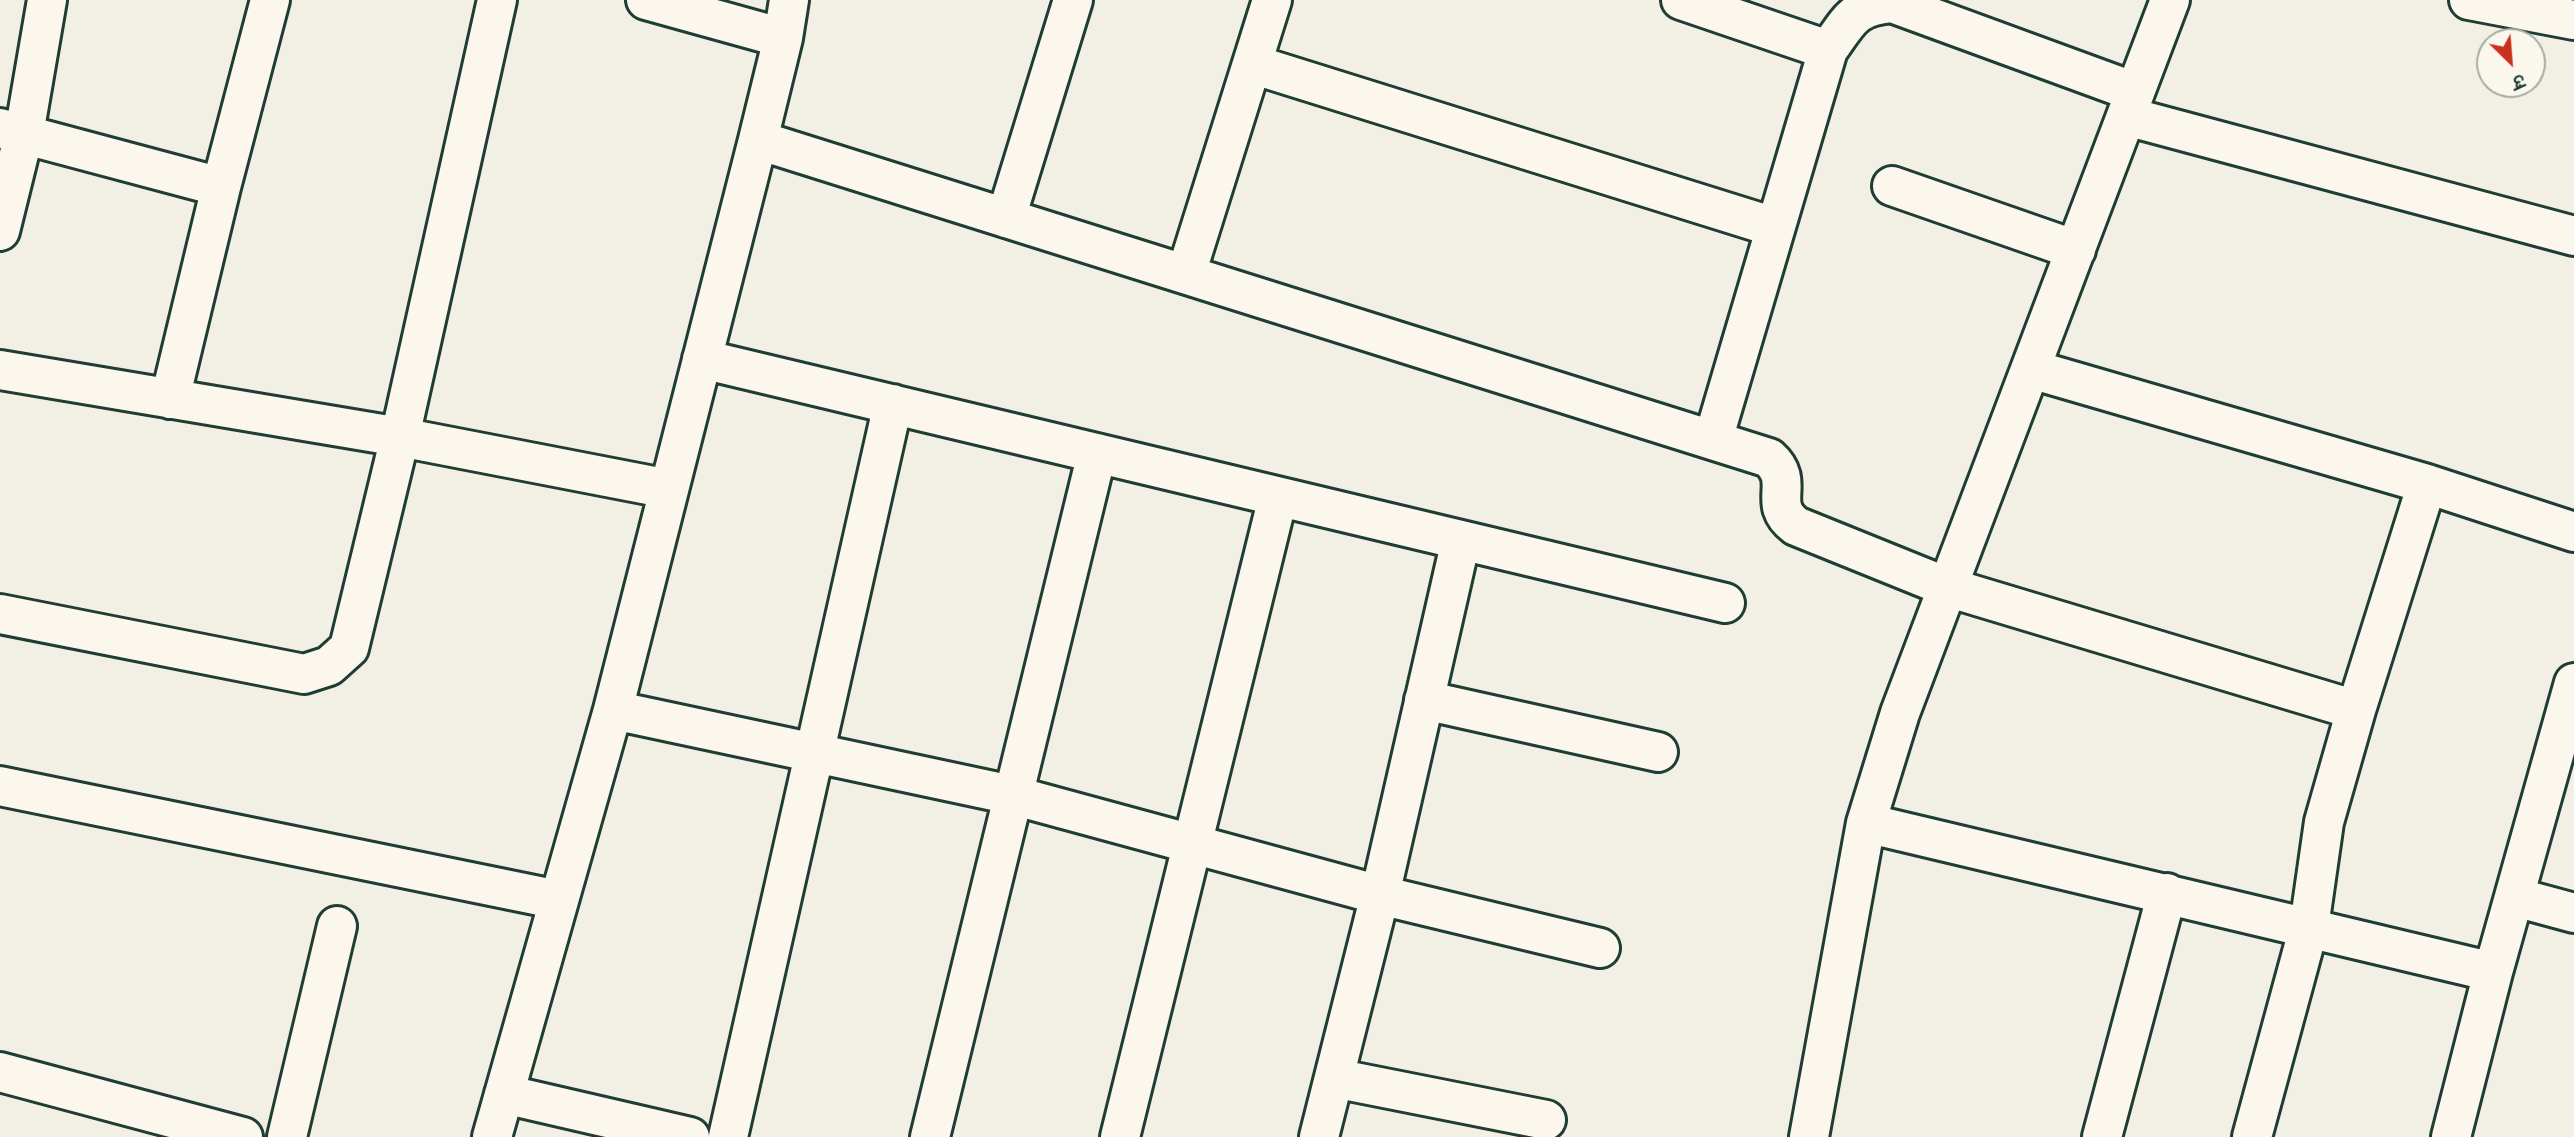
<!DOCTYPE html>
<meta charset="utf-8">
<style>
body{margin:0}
#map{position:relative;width:2574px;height:1137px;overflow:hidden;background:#f2f0e5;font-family:Kalam,"Playpen Sans Deva",sans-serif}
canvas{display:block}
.north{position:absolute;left:2476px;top:28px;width:70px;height:70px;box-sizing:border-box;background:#fbf7ec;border:2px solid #a3ada2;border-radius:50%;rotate:155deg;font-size:19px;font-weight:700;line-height:28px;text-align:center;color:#1f3d34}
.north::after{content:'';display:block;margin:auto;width:24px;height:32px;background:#c8321e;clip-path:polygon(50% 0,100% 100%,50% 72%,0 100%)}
</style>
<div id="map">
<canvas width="2574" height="1137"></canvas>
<div class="north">उ</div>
</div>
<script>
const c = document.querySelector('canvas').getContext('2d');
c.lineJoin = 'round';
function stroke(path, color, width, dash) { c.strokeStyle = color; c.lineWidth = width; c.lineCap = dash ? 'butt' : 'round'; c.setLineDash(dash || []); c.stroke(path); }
const minor = new Path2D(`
 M646,0L783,38
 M1681,0L1828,50L1713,440
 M2469,0L2574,20
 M1828,50C1849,21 1853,6 1892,3L2135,92
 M1252,64L1774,227
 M2126,116L2574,236
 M0,128L221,187
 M758,140L1769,458C1797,483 1765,503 1796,526L1947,587L2356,710L2427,484
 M1892,186L2076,250
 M1006,218L1073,0
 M0,231L24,134L47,0
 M1186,274L1272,0
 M702,359L1725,603
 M2031,369L2427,484L2574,532
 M0,370L400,437L669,489
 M170,399L221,187L270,0
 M0,614L304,674L329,666L349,648L400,437L497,0
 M1424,700L1658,752
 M613,710L1012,795L1380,895L1600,948
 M0,786L559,900
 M1866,823L2493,972
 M2515,897L2574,913
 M0,1072L243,1137
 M1334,1078L1546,1120
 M504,1094L690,1137
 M287,1137L337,926
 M492,1137L613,710L758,140L783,38L789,0
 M728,1137L893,404
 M930,1137L1097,453
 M1120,1137L1278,497
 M1319,1137L1380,895L1461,540
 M1809,1137L1866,823L1900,713L2170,0
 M2102,1137L2167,893
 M2252,1137L2309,927L2324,822L2356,710
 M2451,1137L2493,972L2574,683`);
stroke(minor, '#1f3d34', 44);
stroke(minor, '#fbf7ec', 38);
</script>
